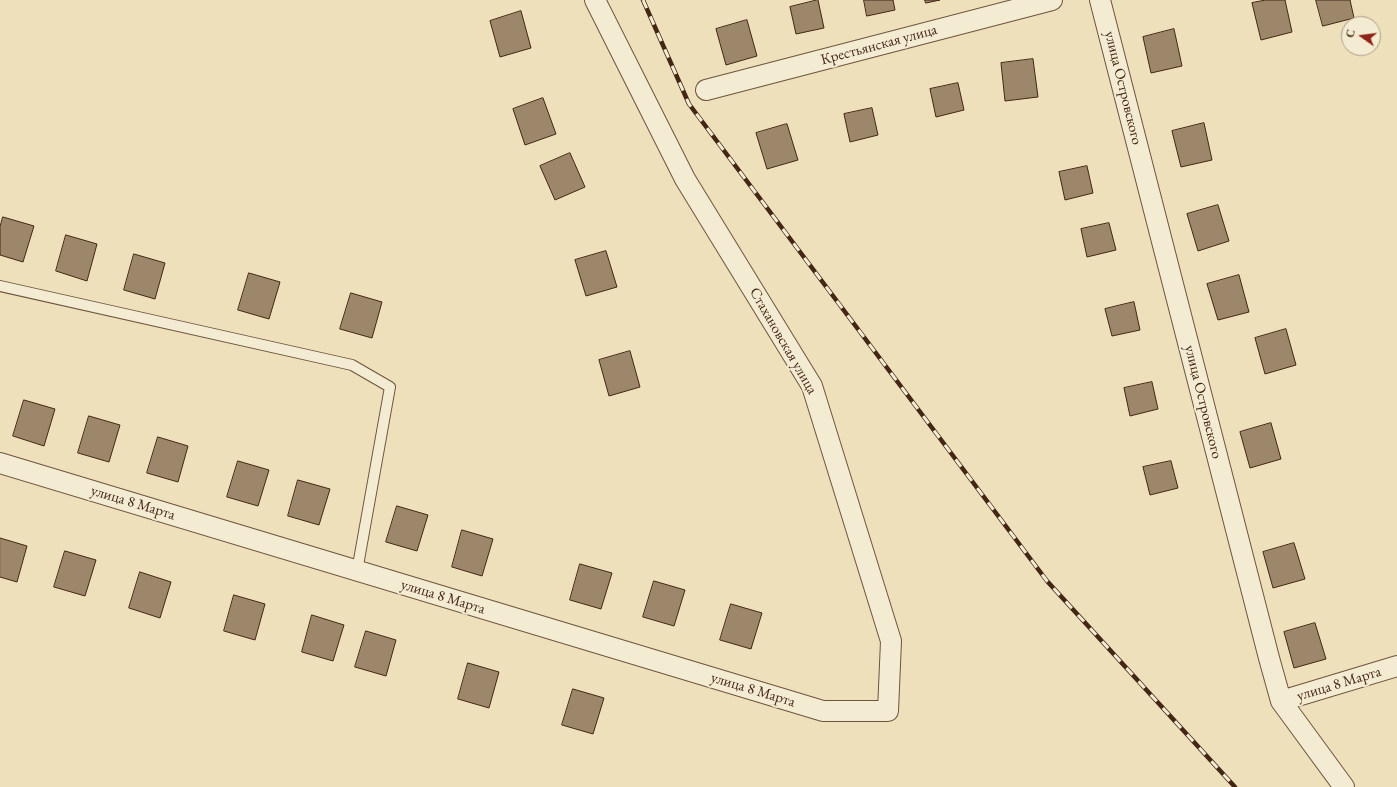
<!DOCTYPE html>
<meta charset="utf-8">
<style>
body{margin:0}
#map{position:relative;width:1397px;height:787px;overflow:hidden;background:#ede0ba;font-family:"EB Garamond",serif}
canvas{display:block}
.north{position:absolute;left:1341px;top:16px;width:40px;height:40px;box-sizing:border-box;background:#f3ebd2;border:1px solid #ad9c86;border-radius:50%;rotate:284deg;font-size:11px;font-weight:700;line-height:16px;text-align:center;color:#442614}
.north::after{content:'';display:block;margin:auto;width:14px;height:18px;background:#8f2418;clip-path:polygon(50% 0,100% 100%,50% 72%,0 100%)}
</style>
<div id="map">
<canvas width="1397" height="787"></canvas>
<div class="north">С</div>
</div>
<script>
const c = document.querySelector('canvas').getContext('2d');
c.lineJoin = 'round';
function paint(path, color) { c.fillStyle = color; c.fill(path, 'evenodd'); }
function stroke(path, color, width, dash) { c.strokeStyle = color; c.lineWidth = width; c.lineCap = dash ? 'butt' : 'round'; c.setLineDash(dash || []); c.stroke(path); }
function label(font, color, halo, rows, align = 'center') {
  c.font = font + ' "EB Garamond",serif'; c.lineWidth = 4; c.setLineDash([]); c.textBaseline = 'middle'; c.strokeStyle = halo; c.fillStyle = color; for (const [text, x, y, turn = 0] of rows) {
    c.save(); c.translate(x, y); c.rotate((+turn || 0) * Math.PI / 180); c.textAlign = isNaN(turn) ? turn : align; if (halo) c.strokeText(text, 0, 0); c.fillText(text, 0, 0); c.restore();
  }
}
const building = new Path2D(`
 M818,0L824,28L796,34L790,7Z
 M864,0H893L895,10L867,16Z
 M925,0H940L926,3Z
 M1266,0H1285L1292,32L1261,40L1252,3Z
 M1316,0H1350L1354,18L1323,26Z
 M521,11L531,48L500,57L490,21Z
 M747,20L757,56L726,65L716,29Z
 M1174,29L1182,66L1151,73L1143,37Z
 M1033,59L1038,97L1005,101L1001,63Z
 M958,83L964,110L936,117L930,89Z
 M543,98L556,134L525,145L513,109Z
 M872,108L878,135L850,142L844,114Z
 M1204,123L1212,160L1181,167L1172,131Z
 M787,124L798,160L767,169L756,133Z
 M570,153L585,187L555,200L540,166Z
 M1087,166L1093,193L1065,200L1059,172Z
 M1218,205L1229,241L1198,251L1187,214Z
 M3,217L34,226L23,262L0,255V227Z
 M1109,223L1116,250L1087,257L1081,229Z
 M66,235L97,244L87,281L56,271Z
 M606,251L617,287L586,296L575,260Z
 M134,254L165,263L155,299L124,290Z
 M249,273L280,282L269,319L238,310Z
 M1239,275L1249,312L1218,320L1207,284Z
 M351,293L382,302L372,338L340,329Z
 M1134,302L1140,330L1112,336L1105,309Z
 M1286,329L1296,365L1265,374L1255,338Z
 M630,351L640,387L609,396L599,360Z
 M1152,382L1158,409L1130,416L1124,388Z
 M24,400L55,409L44,446L13,436Z
 M89,416L120,425L109,462L78,453Z
 M1271,423L1281,459L1250,468L1240,432Z
 M158,437L188,446L178,482L147,473Z
 M238,461L269,470L258,506L227,497Z
 M1171,461L1178,488L1150,495L1143,467Z
 M298,480L330,489L319,525L288,516Z
 M397,506L428,515L417,551L386,542Z
 M462,530L493,539L482,576L452,567Z
 M0,538L27,546L17,582L0,577Z
 M1294,543L1305,579L1273,588L1263,552Z
 M65,551L96,560L85,596L54,587Z
 M580,564L612,573L601,609L570,600Z
 M140,572L171,582L160,618L129,608Z
 M654,581L685,590L674,626L643,617Z
 M234,595L265,604L255,640L224,631Z
 M731,604L762,613L751,649L720,640Z
 M312,615L344,625L333,661L302,652Z
 M1315,623L1326,659L1294,668L1284,632Z
 M366,631L396,640L386,676L355,667Z
 M468,663L499,672L489,708L458,699Z
 M573,689L604,698L593,734L562,725Z`);
const lane = new Path2D(`
 M0,286L352,365L390,387L357,571`);
const street = new Path2D(`
 M1100,0L1269,658L1281,701L1344,787
 M706,90L1052,0
 M0,463L823,711H888L891,641L812,386L685,179L595,0
 M1281,701L1397,666`);
const rail = new Path2D(`
 M643,0L689,104L1047,581L1235,787`);
const streetNames = [
 ["Крестьянская улица",879,45,-15],
 ["улица Островского",1123,88,76],
 ["Стахановская улица",783,341,60],
 ["улица Островского",1203,402,76],
 ["улица 8 Марта",133,503,17],
 ["улица 8 Марта",443,597,17],
 ["улица 8 Марта",1339,684,-17],
 ["улица 8 Марта",753,690,17]
];
paint(building, '#9c876a');
stroke(building, '#442614', 1);
stroke(lane, '#6e543e', 12);
stroke(street, '#6e543e', 22);
stroke(lane, '#f3ebd2', 10);
stroke(street, '#f3ebd2', 20);
stroke(rail, '#442614', 4.5);
stroke(rail, '#f3ebd2', 3, [9]);
label('15px', '#442614', '#f3ebd2', streetNames);
</script>
